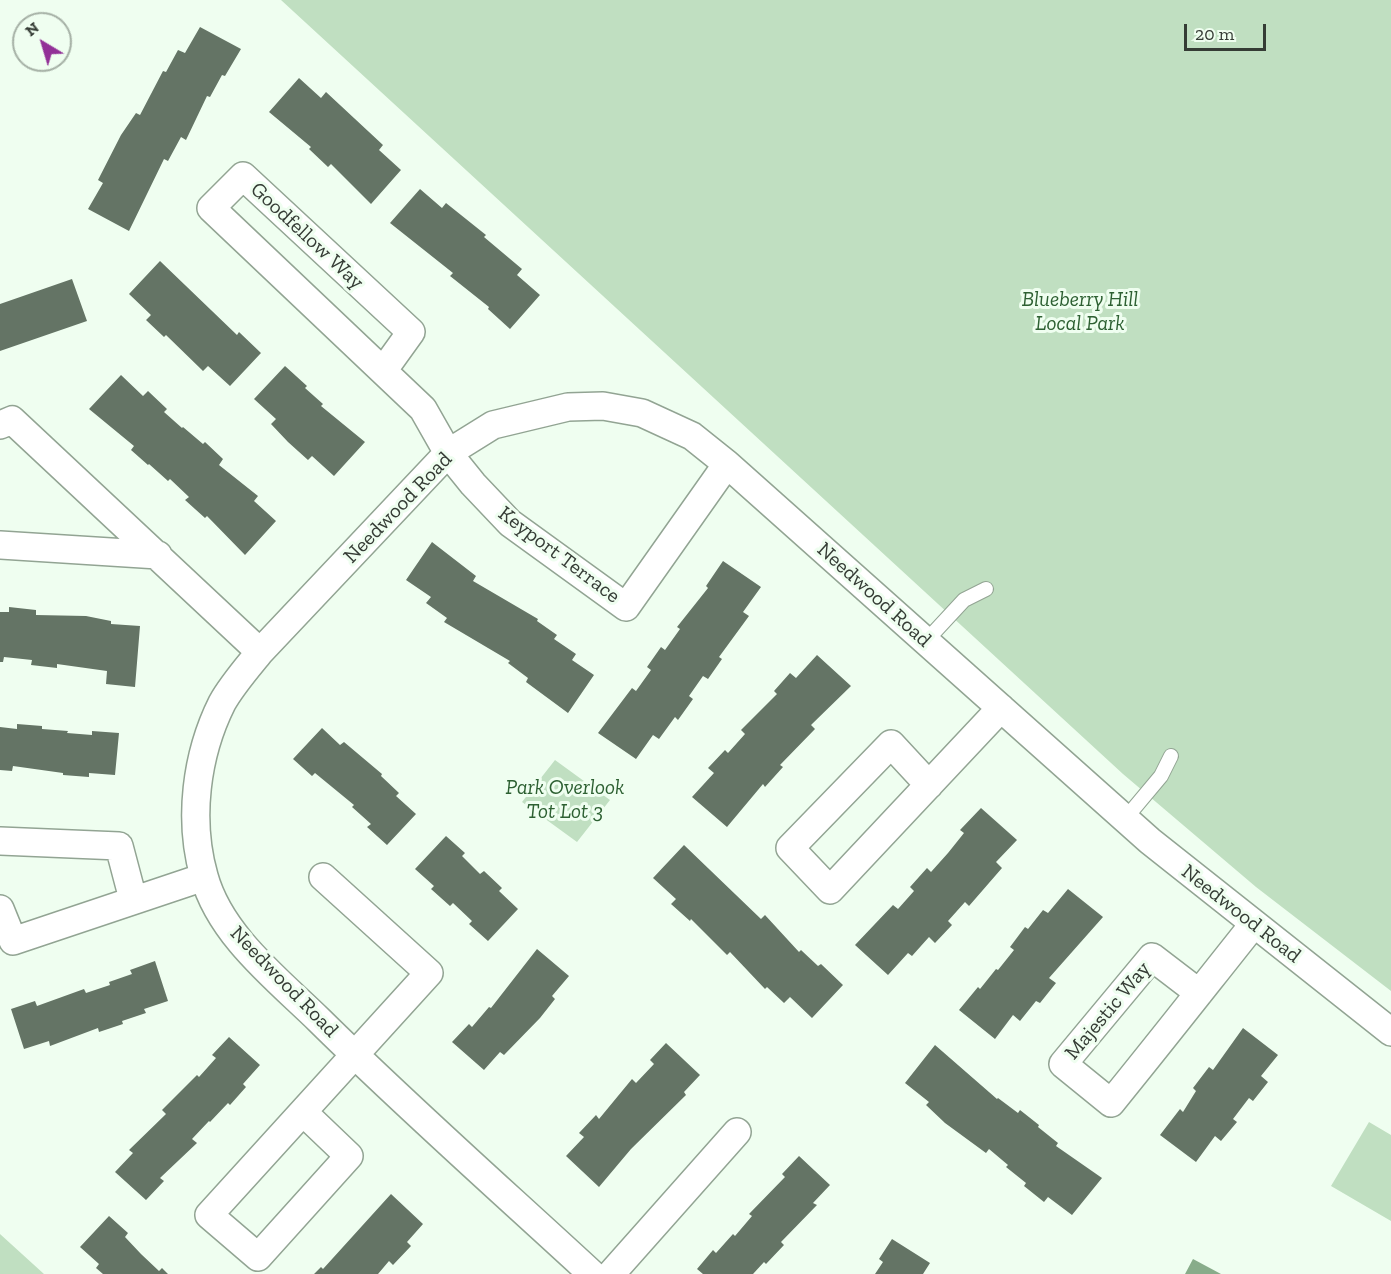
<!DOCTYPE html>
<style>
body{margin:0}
#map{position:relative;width:1391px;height:1274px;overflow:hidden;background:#effef0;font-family:"Zilla Slab",serif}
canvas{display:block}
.north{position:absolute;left:12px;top:12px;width:60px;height:60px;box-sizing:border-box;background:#effef0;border:2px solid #a5b0a5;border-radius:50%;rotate:322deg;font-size:16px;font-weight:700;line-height:24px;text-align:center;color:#353c35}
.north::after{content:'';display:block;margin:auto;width:21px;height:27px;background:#923097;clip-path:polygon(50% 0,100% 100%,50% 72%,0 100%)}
.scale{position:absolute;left:1184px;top:24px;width:82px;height:27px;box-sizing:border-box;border:3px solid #353c35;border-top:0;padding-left:8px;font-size:18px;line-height:21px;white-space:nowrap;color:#353c35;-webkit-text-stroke:4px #effef0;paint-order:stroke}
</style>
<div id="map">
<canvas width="1391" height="1274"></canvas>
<div class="north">N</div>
<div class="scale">20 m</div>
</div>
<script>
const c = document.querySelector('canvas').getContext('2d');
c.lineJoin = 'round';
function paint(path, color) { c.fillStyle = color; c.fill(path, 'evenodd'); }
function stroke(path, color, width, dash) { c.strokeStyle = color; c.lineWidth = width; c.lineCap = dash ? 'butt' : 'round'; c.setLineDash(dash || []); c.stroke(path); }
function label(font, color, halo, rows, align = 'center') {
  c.font = font + ' "Zilla Slab",serif'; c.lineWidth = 6; c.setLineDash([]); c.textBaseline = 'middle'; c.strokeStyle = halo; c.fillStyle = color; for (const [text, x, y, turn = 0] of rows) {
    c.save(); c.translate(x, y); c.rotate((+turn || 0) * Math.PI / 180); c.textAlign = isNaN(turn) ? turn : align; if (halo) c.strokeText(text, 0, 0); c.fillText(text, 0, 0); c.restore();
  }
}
const green = new Path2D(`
 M281,0H1391V991L1256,887L1123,774Z
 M555,760L610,800L577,842L522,802Z
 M1369,1122L1391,1135V1221L1331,1186Z
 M0,1234L44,1274H0Z`);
const water = new Path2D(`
 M1193,1259L1221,1274H1185Z`);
const building = new Path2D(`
 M200,27L241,49L225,76L222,75L210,97L207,96L186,140L181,137L168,161L164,159L129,231L88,209L103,183L98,180L121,135L136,113L140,115L163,71L166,72L178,50L185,53Z
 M299,78L321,98L326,92L383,145L379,150L401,170L371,204L331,164L328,167L309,149L311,147L269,112Z
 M420,189L442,208L446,203L486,235L484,237L522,269L517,275L540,295L510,329L488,309L489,307L450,276L453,273L390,223Z
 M160,261L237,335L239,332L261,353L230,386L208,366L203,371L166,335L164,337L146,320L151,315L129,294Z
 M72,279L87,321L0,351V304Z
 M285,366L307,386L305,388L323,404L321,406L365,442L334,476L312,456L308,460L288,442L271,424L276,419L254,399Z
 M121,375L143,396L148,391L167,409L164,412L182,428L183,427L203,444L205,442L223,459L219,465L258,496L254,501L276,521L245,555L207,516L205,518L185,500L189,497L170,479L168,481L149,464L148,465L131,450L134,446L89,409Z
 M432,542L476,576L473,581L538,619L537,621L557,635L554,639L576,654L572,660L594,675L568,713L526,682L528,678L508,663L510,661L444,622L447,618L426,603L431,597L406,580Z
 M723,561L761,587L743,612L749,616L719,657L722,659L708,679L703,676L689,696L693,699L678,720L675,717L659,739L653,735L636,759L598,733L632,688L636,691L651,670L647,667L661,647L665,650L680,629L677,627L708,588L706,586Z
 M9,607L36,610V615L86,616L111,621V624L140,626L135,687L106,684L107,671L57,664V668L31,665L32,660L4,657L3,662H0V612H9Z
 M817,655L851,686L811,725L815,729L780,765L783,767L765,787L763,784L727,827L692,797L714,773L708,768L725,750L728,753L745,734L741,730L777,694L774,691L790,673L796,678Z
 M17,724L42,726V729L68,731L67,733L92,735V731L119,733L115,775L89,773V777L63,775V773L13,766L12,771L0,770V727L17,729Z
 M322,728L340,745L344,742L382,774L381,776L399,793L396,796L416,814L387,845L367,827L371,824L352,807L354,805L315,773L312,776L293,759Z
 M981,808L1017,840L996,862L1002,868L969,906L965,902L948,921L952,925L935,943L929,937L912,956L908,953L888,975L855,945L893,905L898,909L914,891L910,887L927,868L931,872L948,853L964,833L960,830Z
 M446,836L465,853L462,856L480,874L484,871L502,888L499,891L518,909L488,941L469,924L472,921L453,903L450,906L431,889L434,886L415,869Z
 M684,845L761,919L765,915L799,952L801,950L818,966L821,964L843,985L812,1018L790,997L784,1003L767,987L765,989L730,952L727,955L691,919L690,921L671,904L676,899L653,878Z
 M1068,889L1103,917L1049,978L1056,983L1040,1003L1036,1001L1020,1021L1013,1015L995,1039L959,1010L978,987L980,989L996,969L998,970L1014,950L1010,947L1025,927L1028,929L1043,910L1048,913Z
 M537,949L569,976L552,996L555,999L540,1018L504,1055L500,1052L484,1070L452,1042L469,1024L472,1027L489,1007L491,1008Z
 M155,961L168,1001L144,1009L146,1013L122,1021L123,1024L99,1032L98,1028L50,1046L49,1041L24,1049L11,1009L35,1001L37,1006L84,989L86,993L110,985L109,982L132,974L130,970Z
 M1243,1028L1278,1055L1261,1076L1268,1082L1253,1101L1249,1098L1233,1119L1237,1122L1221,1141L1215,1136L1196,1162L1160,1135L1180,1109L1183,1112L1196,1091L1193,1088L1209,1067L1213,1070Z
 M229,1037L260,1065L243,1084L246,1087L230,1105L228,1103L210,1122L209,1121L192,1139L197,1143L160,1178L164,1181L146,1200L115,1172L133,1153L129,1150L166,1114L162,1110L197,1075L199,1077L216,1058L212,1055Z
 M666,1043L700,1075L684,1092L686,1095L631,1149L599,1187L566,1156L584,1137L579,1133L596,1115L599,1119L632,1079L636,1083L654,1064L650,1060Z
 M935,1045L997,1099L998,1098L1018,1113L1020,1110L1039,1125L1038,1127L1058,1143L1056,1146L1102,1178L1072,1215L1048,1197L1044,1202L1024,1186L1026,1183L1006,1167L1008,1165L989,1149L986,1153L945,1123L926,1105L929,1102L905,1083Z
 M799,1156L830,1185L813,1203L817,1205L781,1242L784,1245L766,1264L764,1262L753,1274H703L697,1269L713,1250L716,1253L733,1234L735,1236L752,1216L749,1214L785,1177L782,1174Z
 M391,1194L423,1224L407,1242L411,1246L393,1265L389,1261L378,1274H314L321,1267L323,1269Z
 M109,1216L128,1233L125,1237L141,1254L159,1271L162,1268L168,1274H103L96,1268L99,1264L80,1247Z
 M892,1239L930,1263L923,1274H875L883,1262L879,1259Z`);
const lane = new Path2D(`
 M926,641L964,600L986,589
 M1125,819L1161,776L1171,756`);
const street = new Path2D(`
 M383,371L411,332L243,176L211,208L423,409L448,453L473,484L510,523L626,607L727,464
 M0,425L12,420L260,652
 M0,545L158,555
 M929,785L891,744L790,848L830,890L1001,708
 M0,841L119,846L133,899
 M0,909L13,941L204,877
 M1199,993L1152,957L1063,1064L1111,1103C1159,1044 1206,984 1253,925
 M304,1113L349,1156L258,1257L209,1215L429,973L323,877
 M592,1274C501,1190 407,1107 319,1020C277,979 220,935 204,876C188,820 196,755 222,703C232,685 247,668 260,652L448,453L493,425L568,407L603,406L642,413L692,436L727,464L1150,841L1391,1032
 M611,1274L737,1132`);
const streetNames = [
 ["Goodfellow Way",307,236,43],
 ["Needwood Road",398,508,-46],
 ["Keyport Terrace",559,555,37],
 ["Needwood Road",874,595,42],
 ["Needwood Road",1241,914,38],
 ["Needwood Road",284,982,46],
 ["Majestic Way",1108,1011,-50]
];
const parkNames = [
 ["Blueberry Hill",1080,300],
 ["Local Park",1080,324],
 ["Park Overlook",565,788],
 ["Tot Lot 3",565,812]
];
paint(green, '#c0dfc1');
paint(water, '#88ac8a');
paint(building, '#647465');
stroke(lane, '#92a493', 16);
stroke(street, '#92a493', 30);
stroke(lane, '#fff', 14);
stroke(street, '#fff', 27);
label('21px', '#353c35', '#effef0', streetNames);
label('italic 21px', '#2d6032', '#effef0', parkNames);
</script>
